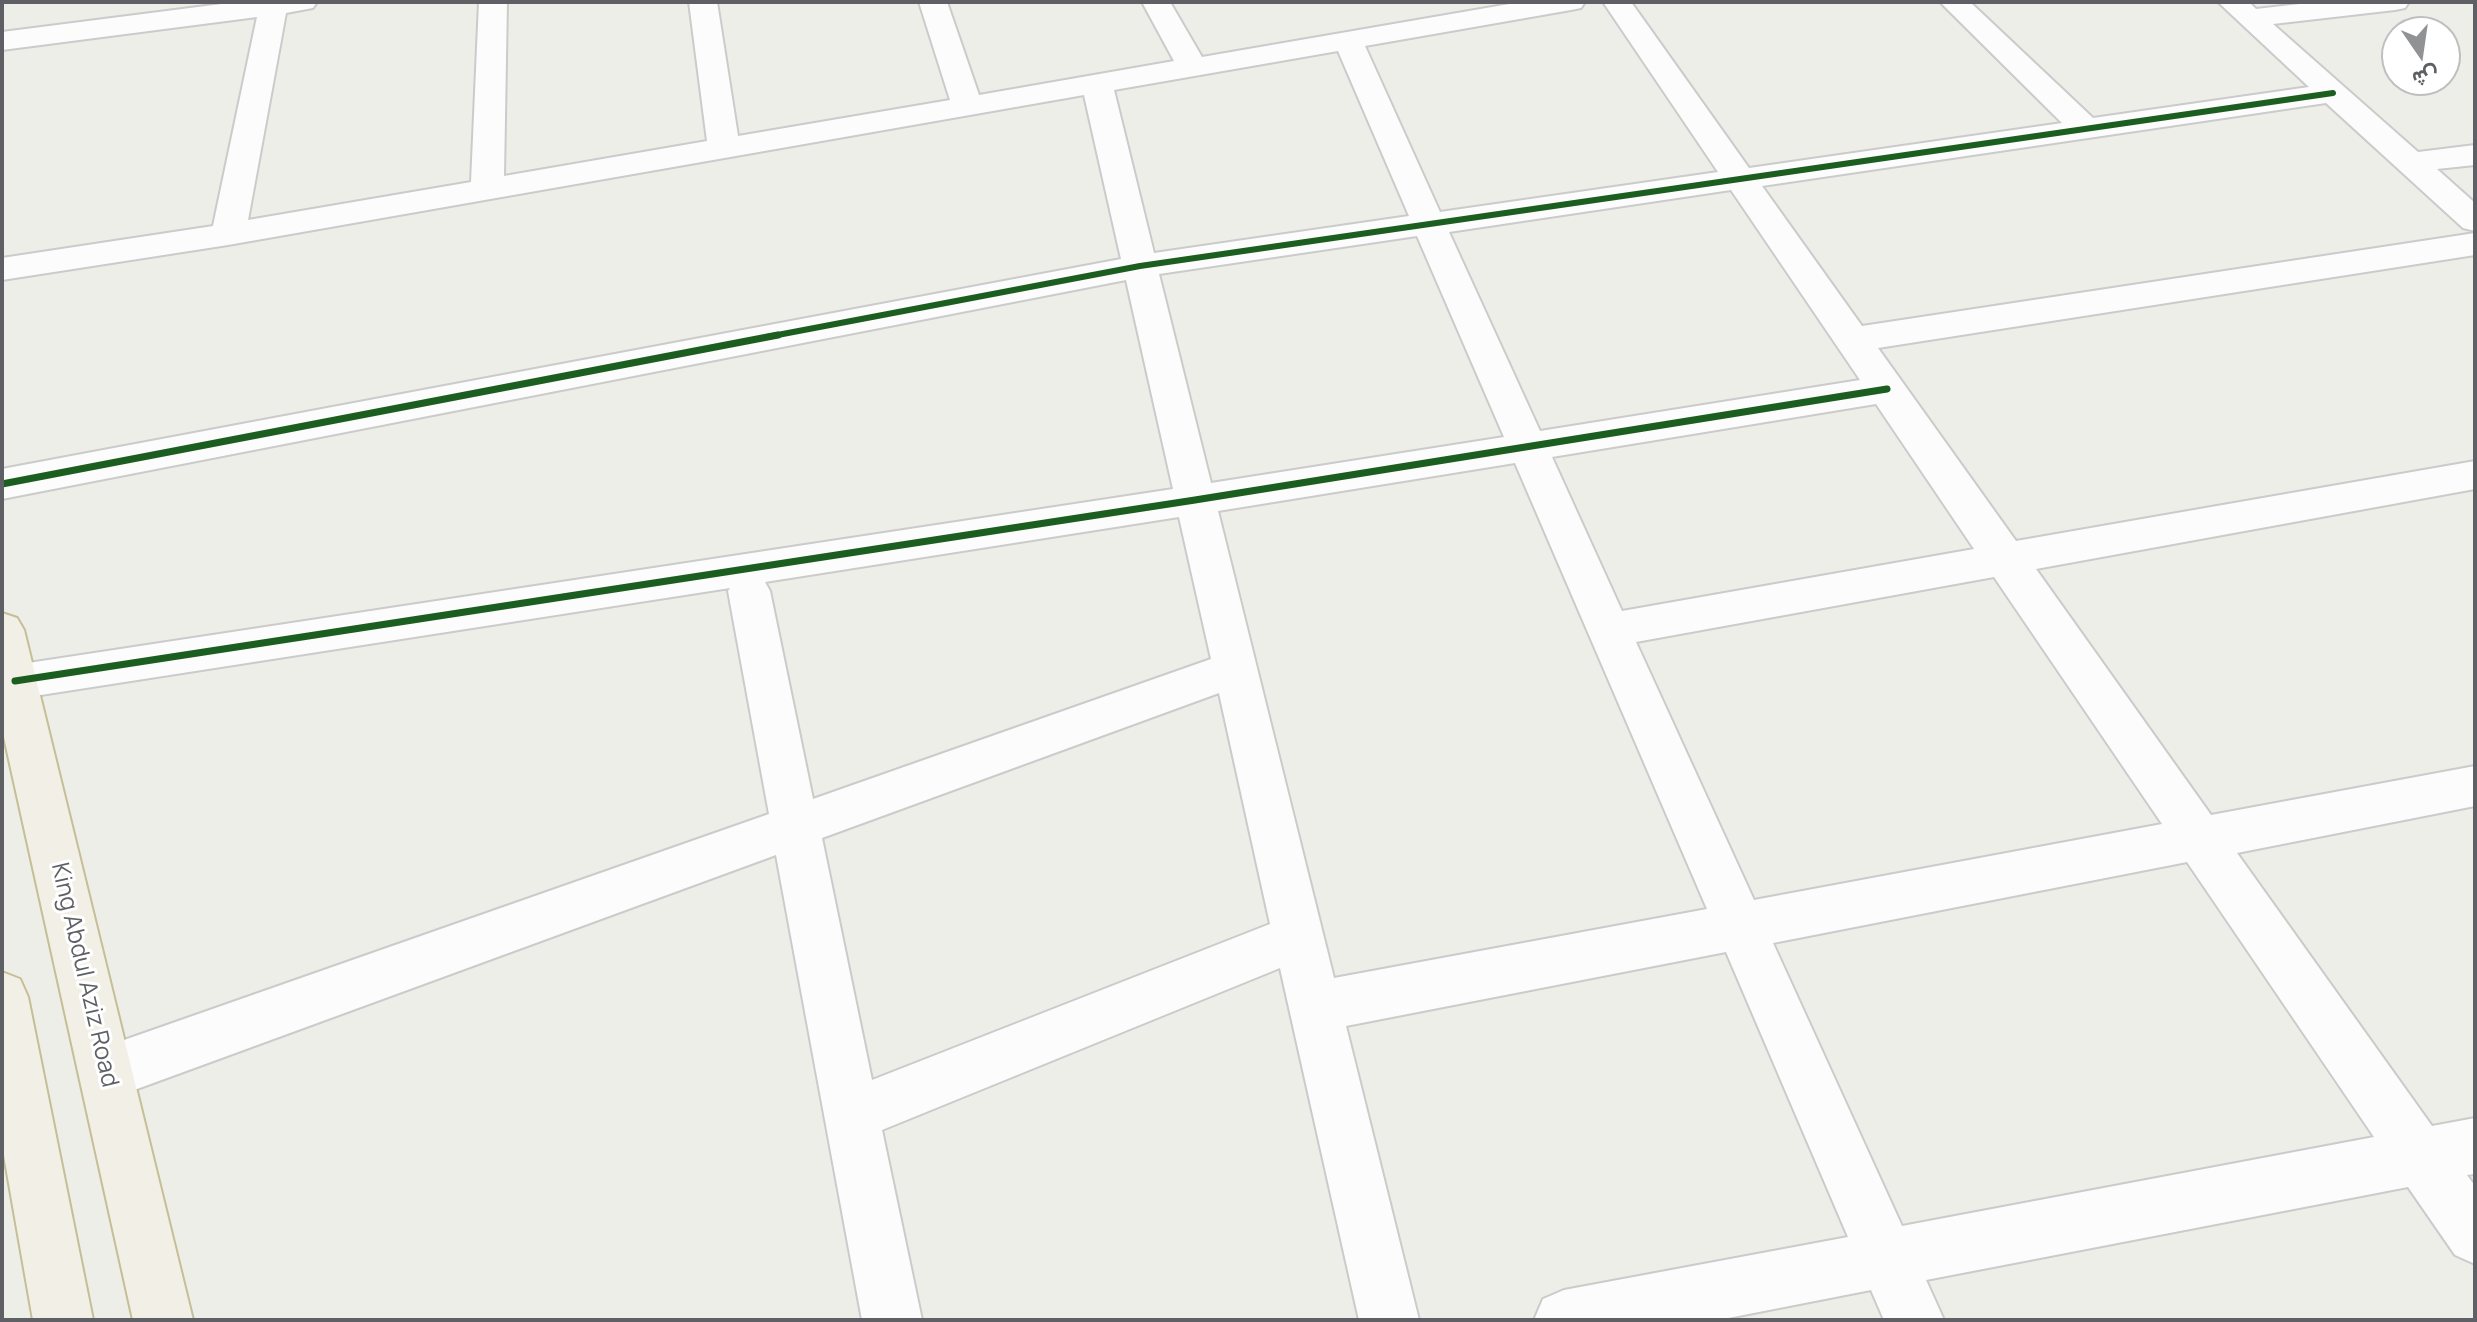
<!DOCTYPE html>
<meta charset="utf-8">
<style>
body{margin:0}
#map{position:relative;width:2477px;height:1322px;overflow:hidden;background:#eeeee9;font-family:Manrope,Vazirmatn,sans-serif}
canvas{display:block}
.frame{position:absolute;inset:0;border:4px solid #5e6066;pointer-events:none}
.north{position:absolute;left:2381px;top:16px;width:80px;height:80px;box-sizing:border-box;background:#fff;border:2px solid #bfbfc2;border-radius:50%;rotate:167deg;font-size:22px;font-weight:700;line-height:32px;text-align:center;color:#5e6066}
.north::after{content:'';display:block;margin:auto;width:28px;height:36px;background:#909294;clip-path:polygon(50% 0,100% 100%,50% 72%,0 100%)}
</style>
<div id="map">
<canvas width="2477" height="1322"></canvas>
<div class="frame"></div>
<div class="north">ش</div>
</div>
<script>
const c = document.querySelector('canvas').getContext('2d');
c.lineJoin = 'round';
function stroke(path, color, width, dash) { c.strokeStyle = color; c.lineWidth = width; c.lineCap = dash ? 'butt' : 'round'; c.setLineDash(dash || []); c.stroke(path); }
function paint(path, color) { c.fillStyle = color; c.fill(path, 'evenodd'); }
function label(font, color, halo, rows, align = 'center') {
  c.font = font + ' Manrope,sans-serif'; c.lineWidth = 6; c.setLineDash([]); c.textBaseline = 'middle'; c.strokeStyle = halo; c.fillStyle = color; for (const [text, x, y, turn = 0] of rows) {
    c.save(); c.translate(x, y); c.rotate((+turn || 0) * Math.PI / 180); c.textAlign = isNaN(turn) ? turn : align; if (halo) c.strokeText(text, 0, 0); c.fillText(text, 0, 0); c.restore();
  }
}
const minor = new Path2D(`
 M237,2H317L313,8L286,13L248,220L471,182L479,2H507L504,176L707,141L689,2H717L738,136L950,100L919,2H947L979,95L1174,61L1142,2H1170L1202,57L1521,2H1585L1581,8L1571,10L1365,46L1440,212L1718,172L1603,2H1631L1749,168L2062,123L1940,2H1970L2093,118L2309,87L2218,2H2249L2256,9L2317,2H2409L2405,8L2395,10L2273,24L2418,152L2475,145V165L2437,169L2475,203V231L2463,228L2326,103L1762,186L1862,326L2475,233V255L1878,348L2016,541L2475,461V489L2036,569L2211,815L2475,766V806L2237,853L2432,1126L2475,1118V1174L2467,1175L2475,1186V1264L2455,1255L2408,1187L1926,1280L1944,1320H1884L1871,1290L1718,1320H1534L1543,1299L1564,1290L1848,1237L1726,952L1346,1026L1419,1320H1359L1280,968L882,1130L922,1320H862L776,855L107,1100L88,1092L80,1073L88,1054L107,1046L769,814L728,591L730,588L15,699L2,695V667L1173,489L1126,280L2,499V469L1121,259L1084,95L228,245L2,280V258L213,226L257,17L2,50V32ZM1338,51L1409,216L1154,253L1114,90ZM1731,190L1860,380L1540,431L1449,232ZM1417,236L1504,437L1211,483L1159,274ZM1876,404L1974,549L1622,611L1552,457ZM1515,463L1707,909L1334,978L1218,511ZM1179,517L1211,659L813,799L770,591L765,582ZM1994,577L2162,824L1754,900L1636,642ZM1219,693L1270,924L872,1080L822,838ZM2187,862L2374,1137L1902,1226L1773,943Z`);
const trunk = new Path2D(`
 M2,613L17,618L24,630L193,1320H133L2,728Z
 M2,972L20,979L28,997L93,1320H33L2,1144Z`);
const cyclewayFar1 = new Path2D(`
 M767,337L1140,266L2333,93`);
const cycleway = new Path2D(`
 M2,484L778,335
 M15,681L1195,500L1887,389`);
const streetNames = [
 ["King Abdul Aziz Road",84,975,77]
];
stroke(minor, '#cbcbcb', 4);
stroke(trunk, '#c5be96', 4);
paint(minor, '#fcfcfc');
paint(trunk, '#f2f0e6');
stroke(cyclewayFar1, '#1b5e20', 6);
stroke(cycleway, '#1b5e20', 7);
label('24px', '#5e6066', '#fff', streetNames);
</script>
